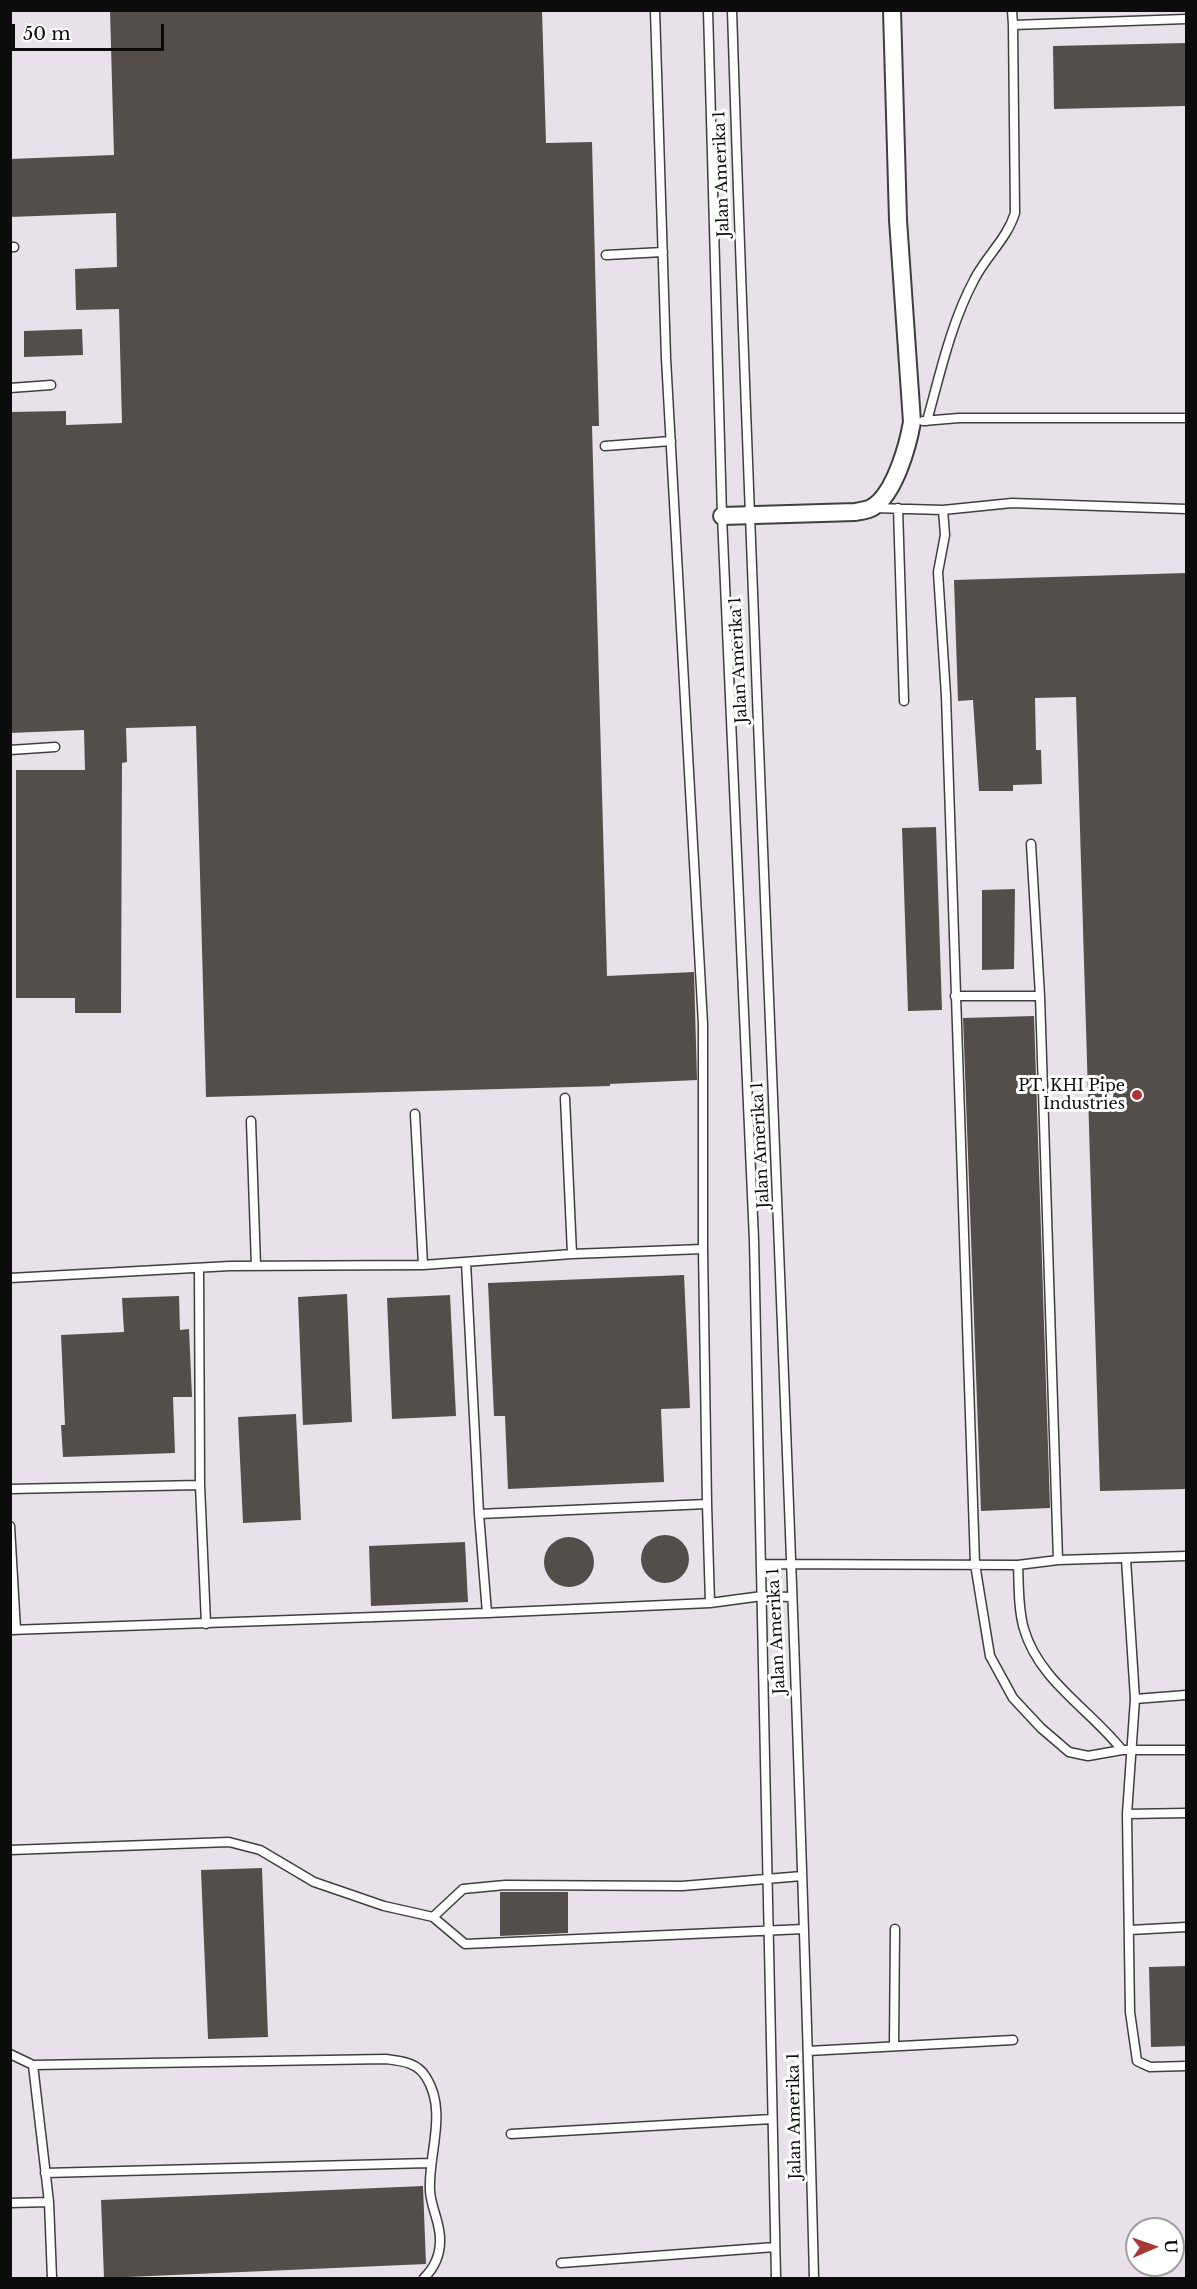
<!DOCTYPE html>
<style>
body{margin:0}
#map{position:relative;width:1197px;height:2289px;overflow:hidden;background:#fdfaee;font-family:"Libre Baskerville",serif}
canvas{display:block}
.frame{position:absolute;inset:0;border:12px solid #0c0c0c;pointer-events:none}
.north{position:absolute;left:1125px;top:2217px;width:60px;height:60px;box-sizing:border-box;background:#fff;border:2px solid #9e9e9e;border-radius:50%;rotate:88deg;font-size:16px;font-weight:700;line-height:24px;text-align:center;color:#0c0c0c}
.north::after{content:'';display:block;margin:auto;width:21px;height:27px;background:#a93738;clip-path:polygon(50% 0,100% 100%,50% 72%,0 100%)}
.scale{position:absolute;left:12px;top:24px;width:152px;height:27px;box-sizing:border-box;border:3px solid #0c0c0c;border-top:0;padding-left:8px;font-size:18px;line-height:21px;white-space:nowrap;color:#0c0c0c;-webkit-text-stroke:4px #fff;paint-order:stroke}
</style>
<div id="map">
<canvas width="1197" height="2289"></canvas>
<div class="frame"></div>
<div class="north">U</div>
<div class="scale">50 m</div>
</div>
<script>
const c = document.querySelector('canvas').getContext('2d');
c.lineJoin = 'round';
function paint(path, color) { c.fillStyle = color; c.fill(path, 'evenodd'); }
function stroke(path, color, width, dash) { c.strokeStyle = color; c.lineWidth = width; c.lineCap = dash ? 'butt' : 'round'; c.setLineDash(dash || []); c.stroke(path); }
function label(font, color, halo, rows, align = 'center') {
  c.font = font + ' "Libre Baskerville",serif'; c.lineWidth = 6; c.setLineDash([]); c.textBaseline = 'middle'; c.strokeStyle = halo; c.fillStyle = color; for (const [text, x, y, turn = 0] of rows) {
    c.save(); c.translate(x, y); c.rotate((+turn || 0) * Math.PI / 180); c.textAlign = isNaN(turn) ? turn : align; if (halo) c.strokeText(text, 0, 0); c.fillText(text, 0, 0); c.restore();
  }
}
const industrial = new Path2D(`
 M11,11H1186V2278H11ZM1137,2229H1173V2265H1137Z`);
const building = new Path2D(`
 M110,10H542L546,143L592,142L599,426H592L607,976L694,972L697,1080L610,1084V1086L206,1097L196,726L126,728L127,762L122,763L121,1013H75V998H16V770H85L84,730L10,733V412L66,411V425L122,423L119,309L76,310L75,269L117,267L116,213L10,217V159L114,155Z
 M1186,43V106L1054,109L1053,46Z
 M82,329L83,355L24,357V331Z
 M1186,573V1489L1100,1491L1076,697L1035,698L1036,750H1041L1042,784L1013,785V791H979L973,700L958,701L954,580Z
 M936,827L942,1010L908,1011L902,828Z
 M1015,889L1014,969L982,970V890Z
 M1034,1016L1050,1508L981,1511L963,1018Z
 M684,1275L690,1408L661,1409L664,1482L508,1489L505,1416H494L488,1283Z
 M347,1294L352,1422L303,1425L298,1297Z
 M450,1295L456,1416L392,1419L387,1298Z
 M179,1296L180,1330L189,1329L192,1397H173L175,1453L63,1457L61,1425H65L61,1335L124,1332L122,1298Z
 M296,1414L301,1520L243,1523L238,1417Z
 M641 1559a24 24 0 1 1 48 0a24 24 0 1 1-48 0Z
 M544 1562a25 25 0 1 1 50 0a25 25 0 1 1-50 0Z
 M465,1542L468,1602L371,1606L369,1546Z
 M262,1868L268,2037L208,2039L201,1870Z
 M500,1892H568V1933L500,1936Z
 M1186,1966V2046L1151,2047L1149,1967Z
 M423,2186L426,2264L104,2278L101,2200Z`);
const lane = new Path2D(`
 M708,10L722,516L754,1240L776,2278
 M732,10C756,767 795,1522 814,2278
 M1012,10L1013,25
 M10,247H14
 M606,255L663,252
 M10,388L51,385
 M923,421L959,418H1186
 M927,421C940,374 951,323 974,280C986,256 1007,239 1015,213L1013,25L1186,19
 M605,446L671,441
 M874,508L943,510
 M898,508L904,701
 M1186,509L1012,503L943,510L945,535L938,572L946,696L975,1564L990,1656L1013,1698L1041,1728L1069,1752L1088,1756L1122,1750H1186
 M10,750L55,747
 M1031,844L1040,996L1058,1560
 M955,996H1040
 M565,1098L572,1254
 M415,1114L423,1265
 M251,1121L256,1266
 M703,1249L707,1504
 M199,1268L200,1485L206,1624
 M10,1278L230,1266L423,1265L572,1254L703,1249V1024L666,358L655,10
 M10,1489L200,1485
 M479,1514L707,1504L710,1603L487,1613
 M10,1526L16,1630
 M1126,1559L1135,1699L1127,1814L1130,2012L1137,2061L1150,2067L1186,2066
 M761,1564L1018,1565L1058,1560L1186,1556
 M1018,1565C1019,1586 1018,1609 1024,1629C1039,1681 1091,1710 1122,1750
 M710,1603L762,1596L791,1597
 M10,1630L487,1613L479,1514L466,1262
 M1135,1699L1186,1695
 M1127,1814L1186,1813
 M10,1850L229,1842L260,1850L314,1882L384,1906L433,1917L465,1944L804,1929
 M433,1917L463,1889L505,1885L682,1886L802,1876
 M1130,1930L1186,1927
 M894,2046L895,1929
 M808,2051L1013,2040
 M10,2054L33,2065L49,2202L52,2278
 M33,2065L386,2059C401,2061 417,2062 426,2077C448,2112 428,2153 430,2191C431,2208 441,2224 440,2241C440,2256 434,2268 424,2278
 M511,2134L772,2119
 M45,2173L429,2163
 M10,2203L49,2202
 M561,2263L775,2247`);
const street = new Path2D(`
 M722,516L855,512C861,511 869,510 873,507C895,493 908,445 912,422L898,220L892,10`);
const markers = [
 [1137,1095,6,"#a93738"]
];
const streetNames = [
 ["Jalan Amerika 1",722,174,-92],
 ["Jalan Amerika 1",739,660,-93],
 ["Jalan Amerika 1",761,1145,-93],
 ["Jalan Amerika 1",777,1631,-93],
 ["Jalan Amerika 1",795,2116,-91]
];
const poiNames = [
 ["PT. KHI Pipe",1125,1086],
 ["Industries",1125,1104]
];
paint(industrial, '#e9e1ea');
paint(building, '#534e4a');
stroke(lane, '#3f3f3f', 11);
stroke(street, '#3f3f3f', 20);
stroke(lane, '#fff', 8);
stroke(street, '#fff', 16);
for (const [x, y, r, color] of markers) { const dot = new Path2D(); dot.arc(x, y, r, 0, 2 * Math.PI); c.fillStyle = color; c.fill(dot); stroke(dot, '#fff', 2); }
label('16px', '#0c0c0c', '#fff', streetNames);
label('16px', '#0c0c0c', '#fff', poiNames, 'right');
</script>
